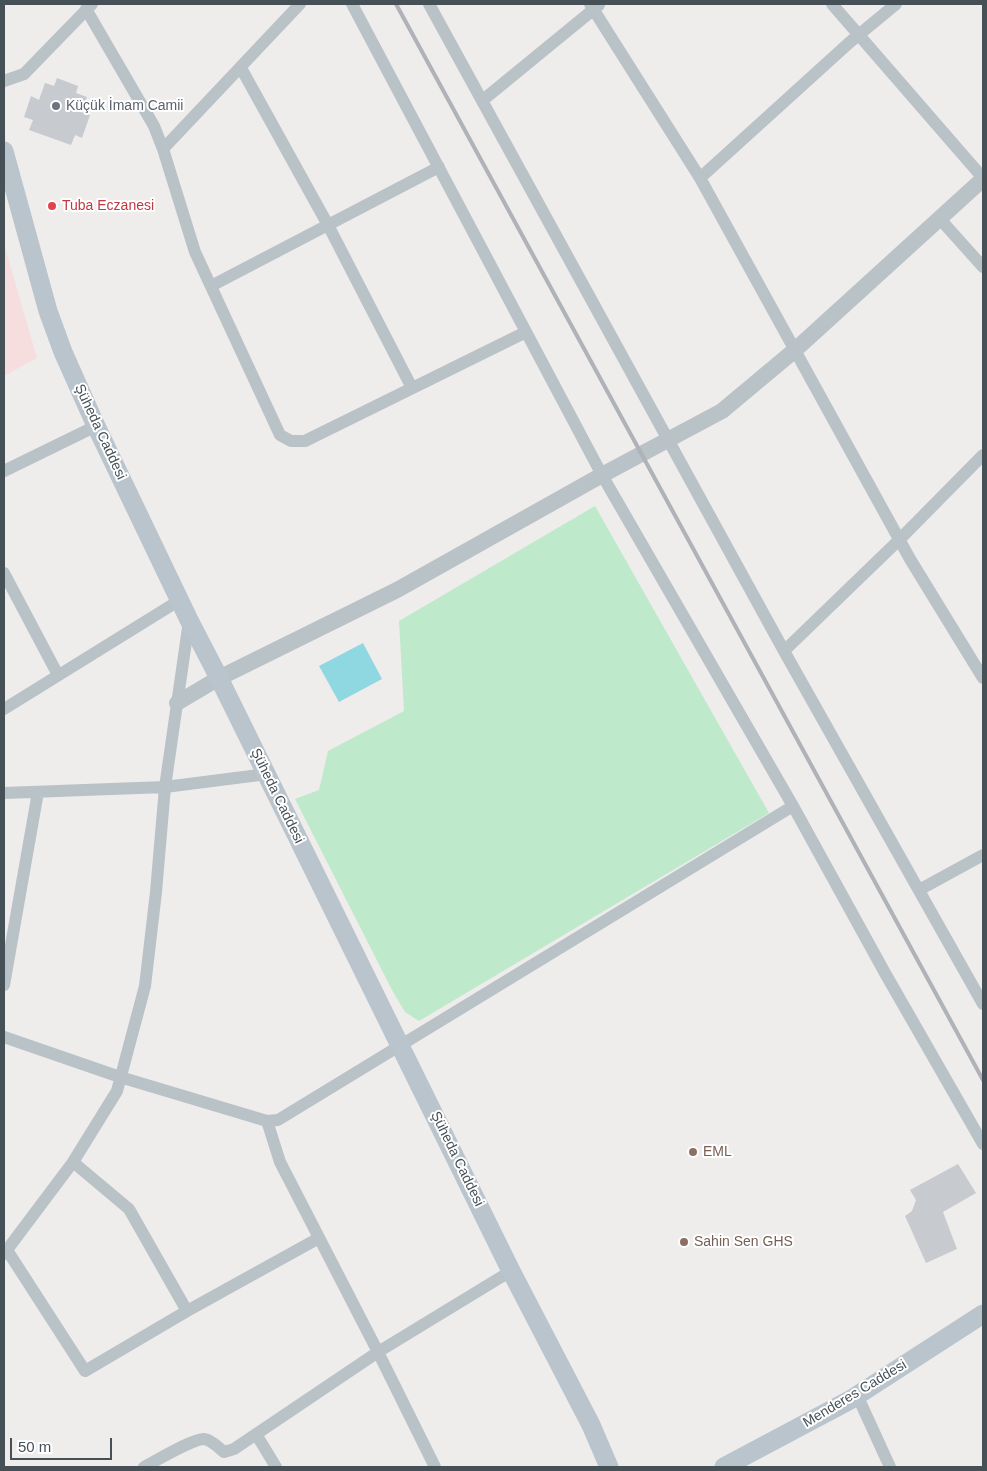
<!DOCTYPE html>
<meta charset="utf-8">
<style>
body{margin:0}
#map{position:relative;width:987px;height:1471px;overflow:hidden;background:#efecec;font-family:Arial,sans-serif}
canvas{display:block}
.frame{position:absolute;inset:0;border:5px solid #465157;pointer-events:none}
.scale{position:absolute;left:10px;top:1438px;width:102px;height:22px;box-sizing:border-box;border:2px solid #465157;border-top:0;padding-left:6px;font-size:15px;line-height:18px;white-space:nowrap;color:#465157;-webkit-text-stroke:4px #fff;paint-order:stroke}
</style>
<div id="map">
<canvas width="987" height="1471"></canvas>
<div class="frame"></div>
<div class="scale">50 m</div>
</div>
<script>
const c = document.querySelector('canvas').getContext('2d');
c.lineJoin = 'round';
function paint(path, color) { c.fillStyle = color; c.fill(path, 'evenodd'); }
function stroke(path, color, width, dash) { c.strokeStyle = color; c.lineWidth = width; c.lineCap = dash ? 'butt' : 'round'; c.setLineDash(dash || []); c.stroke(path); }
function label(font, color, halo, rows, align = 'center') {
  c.font = font + ' Arial,sans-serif'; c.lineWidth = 4; c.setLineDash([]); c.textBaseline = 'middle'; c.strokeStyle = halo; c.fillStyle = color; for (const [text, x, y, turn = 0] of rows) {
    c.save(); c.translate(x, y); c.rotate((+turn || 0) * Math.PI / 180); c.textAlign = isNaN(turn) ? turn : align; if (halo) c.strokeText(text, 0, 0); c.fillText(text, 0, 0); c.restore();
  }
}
const medical = new Path2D(`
 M4,244L37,358L4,376Z`);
const green = new Path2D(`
 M595,506L769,813L419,1021L405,1012L392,990L295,799L319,790L328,751L404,711L399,621Z`);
const water = new Path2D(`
 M363,643L382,679L339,702L319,666Z`);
const building = new Path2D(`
 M57,78L78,86L76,93L87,97L81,112L90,115L82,138L75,135L71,145L29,130L33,120L24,117L31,96L39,100L45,83L54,86Z
 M958,1164L976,1193L943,1212L957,1249L926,1263L905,1216L912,1211L916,1200L910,1190Z`);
const minor = new Path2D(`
 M352,4L602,475L793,806L885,973L983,1144
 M429,4L784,651L983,1004
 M590,4L700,178L910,559L983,678
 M832,4L983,178
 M86,9L154,126L163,149L195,252L280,435L291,441H305L526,332
 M241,68L328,225L412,388
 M4,81L24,74L92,4
 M483,100L599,5
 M163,149L300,4
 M700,178L850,42L896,4
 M940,219L983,267
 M211,286L439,167
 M4,471L96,426
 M4,573L58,675
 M784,651L900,539L983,455
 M4,709L180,600
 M4,793L165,787L267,774
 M919,890L983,855
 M4,985L38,792
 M4,1037L120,1077L267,1121L278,1120L793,806
 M267,1121L280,1162L378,1352L435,1467
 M73,1162L129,1209L187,1311
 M7,1250L85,1371L187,1311L319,1238
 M4,1254L73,1162L117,1091L145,986L156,892L165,787L189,621
 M857,1395L890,1467
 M256,1434L276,1467
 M144,1467C156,1461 192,1439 204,1439C212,1440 219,1448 224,1452L234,1449L378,1352L511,1271`);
const tertiary = new Path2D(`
 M177,703L219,678L397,590L602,475L722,411L795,350L983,179`);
const secondary = new Path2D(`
 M4,151L48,311L63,352L96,426L189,620L219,678L511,1271L591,1425L609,1467
 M724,1467L850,1400L983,1314`);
const rail = new Path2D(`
 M396,4L983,1080`);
const markers = [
 [56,106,5,"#6b7280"],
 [52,206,5,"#e0444e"],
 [693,1152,5,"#8d6e63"],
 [684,1242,5,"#8d6e63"]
];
const worshipNames = [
 ["Küçük İmam Camii",66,106]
];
const healthNames = [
 ["Tuba Eczanesi",62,206]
];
const streetNames = [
 ["Şüheda Caddesi",100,432,65],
 ["Şüheda Caddesi",277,796,64],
 ["Şüheda Caddesi",457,1159,64],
 ["Menderes Caddesi",855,1394,-31]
];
const educationNames = [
 ["EML",703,1152],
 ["Sahin Sen GHS",694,1242]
];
paint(medical, '#f7dede');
paint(green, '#bee9cb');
paint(water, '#8fd7e1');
paint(building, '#c7cace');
stroke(minor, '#b9c2c7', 12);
stroke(tertiary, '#b9c2c7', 16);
stroke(secondary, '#b9c4cc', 19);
stroke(rail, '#afb2b6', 4);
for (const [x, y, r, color] of markers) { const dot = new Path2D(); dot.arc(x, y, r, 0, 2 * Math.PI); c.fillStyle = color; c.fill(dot); stroke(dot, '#fff', 2); }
label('14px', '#5b616d', '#fff', worshipNames, 'left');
label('14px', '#be3a42', '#fff', healthNames, 'left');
label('14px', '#465157', '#fff', streetNames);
label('14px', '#785e54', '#fff', educationNames, 'left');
</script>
